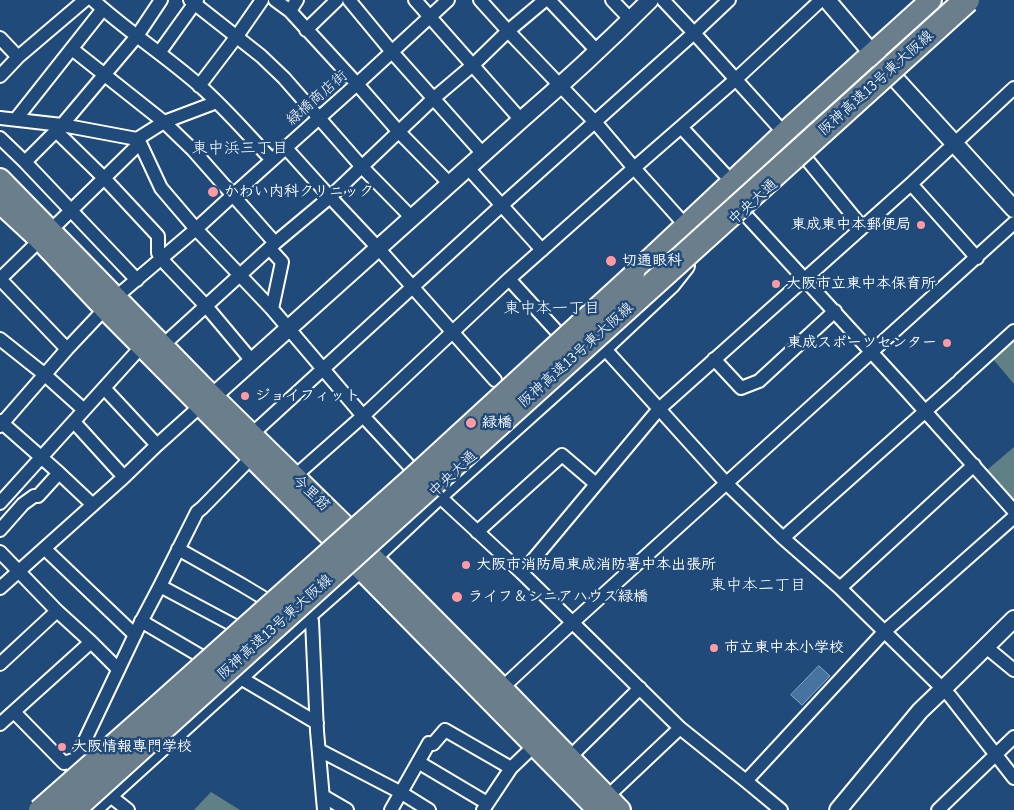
<!DOCTYPE html>
<meta charset="utf-8">
<style>
body{margin:0}
canvas{display:block;background:#1f4a7a}
</style>
<canvas width="1014" height="810"></canvas>
<script>
const c = document.querySelector('canvas').getContext('2d');
c.lineJoin = 'round';
function paint(path, color) { c.fillStyle = color; c.fill(path, 'evenodd'); }
function stroke(path, color, width, dash) { c.strokeStyle = color; c.lineWidth = width; c.lineCap = dash ? 'butt' : 'round'; c.setLineDash(dash || []); c.stroke(path); }
function label(font, color, halo, rows, align = 'center') {
  c.font = font + ' "Comic Neue","Klee One",sans-serif'; c.lineWidth = 5; c.setLineDash([]); c.textBaseline = 'middle'; c.strokeStyle = halo; c.fillStyle = color; for (const [text, x, y, turn = 0] of rows) {
    c.save(); c.translate(x, y); c.rotate((+turn || 0) * Math.PI / 180); c.textAlign = isNaN(turn) ? turn : align; if (halo) c.strokeText(text, 0, 0); c.fillText(text, 0, 0); c.restore();
  }
}
const green = new Path2D(`
 M1014,339V384L993,359Z
 M1014,447V501L987,470Z
 M211,792L240,810H194Z`);
const water = new Path2D(`
 M819,666L830,676L802,705L791,695Z`);
const minor = new Path2D(`
 M93,0C127,31 166,56 200,86C226,109 248,135 272,160
 M190,0L261,56L284,78L362,167L412,218
 M275,0L290,11L357,84L399,132L450,184
 M349,0L392,52L483,154
 M415,0L521,120
 M480,0L508,31L595,122L634,168L686,226
 M549,0L598,52
 M612,0L631,20
 M663,0L694,33L784,133
 M290,11L297,0
 M306,30L337,0
 M0,38L18,57
 M72,49L164,122L193,150L275,243
 M159,53L197,0
 M0,76L18,57L85,0
 M199,86L237,36L262,0
 M0,118L62,125L137,139L140,143L161,188L196,229L272,309L363,416L413,470
 M16,119L103,9
 M681,127L732,182
 M56,131L104,178L158,236V253L166,264L206,306L252,361
 M0,138L25,162L137,280
 M137,139L164,122L217,102
 M285,147L330,197L378,248L495,380
 M804,156L862,227
 M25,162L62,125L137,36L161,0
 M468,168L542,250
 M911,184L977,258
 M742,211L907,391L1014,511
 M51,230L140,143
 M270,249L282,262L272,309
 M0,279L67,349
 M0,279L40,240
 M509,279L560,335
 M0,339L44,374L84,410
 M162,346L275,243L330,197L434,98L473,65L508,31L545,0
 M604,348L727,484L783,538L840,588L950,696L1014,778
 M714,359L741,388L759,381L835,311
 M960,380L1014,331
 M104,388L157,445
 M0,421L59,473L93,505
 M74,422L124,477
 M0,426L67,349L116,297L196,229L233,195L357,84L448,0
 M252,434L502,205L694,33L729,0
 M294,477L363,416L509,279L634,168L735,80L821,0
 M439,496L522,573L680,728L746,781L781,810
 M0,503L142,346
 M0,530L23,504L34,496H38L59,473
 M477,532L562,455L596,484
 M783,538L957,383
 M45,549L135,635
 M178,549L242,585L267,600
 M0,552L57,611L91,642L118,669
 M522,573L659,409L911,184L1014,88
 M160,586L237,627
 M0,588L124,477L157,445L206,401
 M840,588L974,465
 M306,617L312,621L317,731L324,810
 M141,621L204,658
 M986,647L1014,670
 M0,664L57,611
 M239,677L317,723
 M502,688L573,622L1014,223
 M14,712L64,763L76,759
 M0,724L91,642
 M319,750L400,792L429,810
 M569,758L640,688
 M418,762L487,803
 M72,774L76,759L140,624L160,586L197,512L202,508L252,457
 M746,781L884,632L1014,517
 M109,795L128,810
 M323,796L347,810
 M607,797L680,728
 M391,810L429,743L433,744L445,730L511,768
 M483,810L511,768L534,746
 M938,810L1014,737`);
const tertiary = new Path2D(`
 M827,0L872,53L1014,209
 M212,397L521,120C565,82 608,42 650,0
 M93,810L306,617L373,558L439,496L604,348L671,285L686,266
 M838,810L920,711L943,689L1014,619`);
const primary = new Path2D(`
 M0,179L200,384L346,527L373,558L502,688L620,810
 M0,203L40,240L105,309L333,539L361,569L598,810
 M634,274L784,133L931,0`);
const primaryBridge = new Path2D(`
 M39,810L157,706L413,477L634,274`);
const motorwayBridge = new Path2D(`
 M52,810L80,784
 M72,810L967,0`);
const markers = [
 [213,192,6,"#ff9aa2"],
 [921,225,5,"#ff9aa2"],
 [611,261,6,"#ff9aa2"],
 [776,284,5,"#ff9aa2"],
 [947,343,5,"#ff9aa2"],
 [245,396,5,"#ff9aa2"],
 [471,423,6,"#ff9aa2"],
 [466,565,5,"#ff9aa2"],
 [457,597,6,"#ff9aa2"],
 [714,648,5,"#ff9aa2"],
 [62,747,5,"#ff9aa2"]
];
const streetNames = [
 ["阪神高速13号東大阪線",876,83,-42],
 ["緑橋商店街",317,98,-41],
 ["中央大通",753,202,-42],
 ["阪神高速13号東大阪線",576,355,-42],
 ["中央大通",453,474,-43],
 ["今里筋",311,493,44],
 ["阪神高速13号東大阪線",275,627,-42]
];
const poiNames = [
 ["かわい内科クリニック",224,192],
 ["東成東中本郵便局",911,225,"right"],
 ["切通眼科",622,261],
 ["大阪市立東中本保育所",786,284],
 ["東成スポーツセンター",937,343,"right"],
 ["ジョイフィット",255,396],
 ["緑橋",482,423],
 ["大阪市消防局東成消防署中本出張所",476,565],
 ["ライフ＆シニアハウス緑橋",468,597],
 ["市立東中本小学校",724,648],
 ["大阪情報専門学校",72,747]
];
const neighbourhoodNames = [
 ["東中浜三丁目",240,148],
 ["東中本一丁目",552,308],
 ["東中本二丁目",758,585]
];
paint(green, '#5f8185');
paint(water, '#4773a1');
stroke(water, '#91abc7', 1);
stroke(minor, '#fff', 16);
stroke(tertiary, '#fff', 20);
stroke(primary, '#fff', 24);
stroke(minor, '#1f4a7a', 12);
stroke(tertiary, '#1f4a7a', 16);
stroke(primary, '#6b7e8b', 20);
stroke(primaryBridge, '#fff', 24, []);
stroke(motorwayBridge, '#fff', 28, []);
stroke(primaryBridge, '#6b7e8b', 20);
stroke(motorwayBridge, '#6b7e8b', 24);
for (const [x, y, r, color] of markers) { const dot = new Path2D(); dot.arc(x, y, r, 0, 2 * Math.PI); c.fillStyle = color; c.fill(dot); stroke(dot, '#1f4a7a', 2); }
label('15px', '#fff', '#1f4a7a', streetNames);
label('bold 15px', '#fff', '#1f4a7a', poiNames, 'left');
label('16px', '#fff', '#1f4a7a', neighbourhoodNames);
</script>
